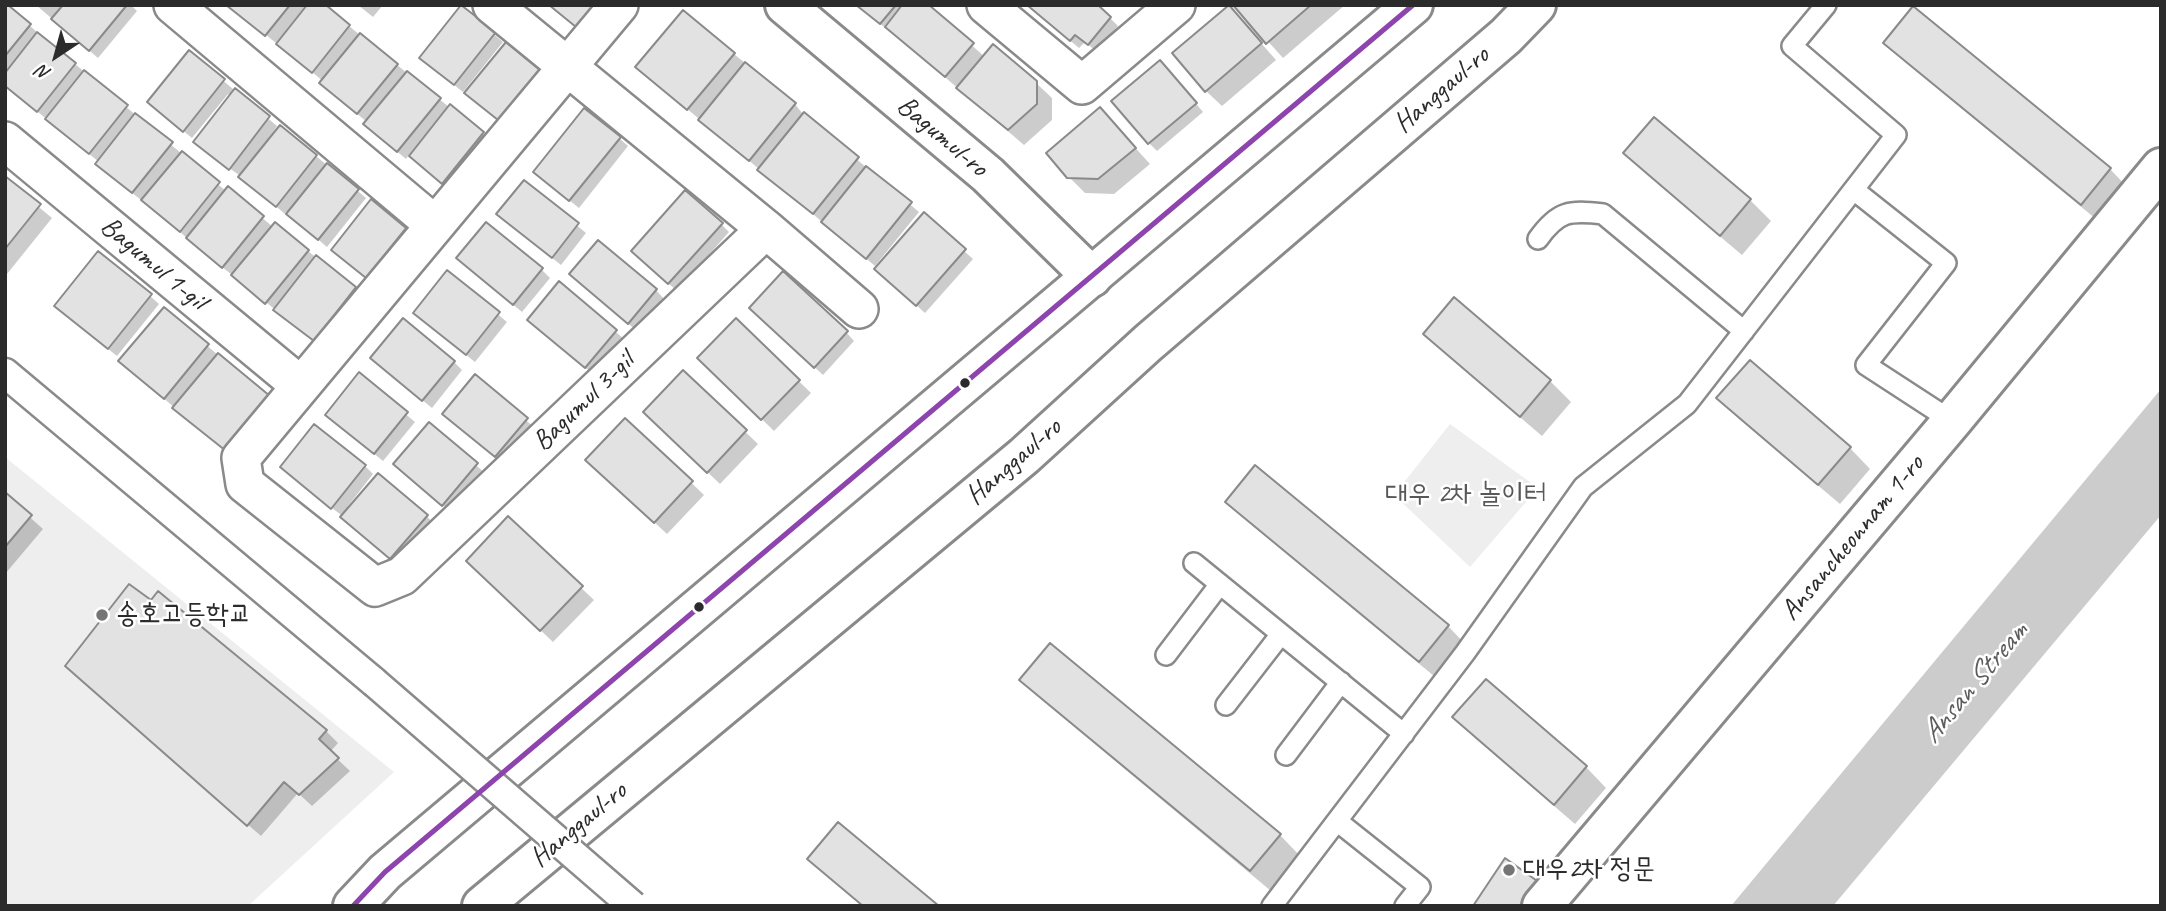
<!DOCTYPE html>
<meta charset="utf-8">
<style>
body{margin:0}
#map{position:relative;width:2166px;height:911px;overflow:hidden;background:#fff;font-family:Caveat,sans-serif}
canvas{display:block}
.frame{position:absolute;inset:0;border:7px solid #2b2b2b;pointer-events:none}
.north{position:absolute;left:21px;top:21px;width:70px;height:70px;-webkit-text-stroke:5px #fff;paint-order:stroke;rotate:216deg;font-size:19px;font-weight:700;line-height:28px;text-align:center;color:#2b2b2b}
.north::after{content:'';display:block;margin:auto;width:24px;height:32px;background:#2b2b2b;clip-path:polygon(50% 0,100% 100%,50% 72%,0 100%)}
</style>
<div id="map">
<canvas width="2166" height="911"></canvas>
<div class="frame"></div>
<div class="north">N</div>
</div>
<script>
const c = document.querySelector('canvas').getContext('2d');
c.lineJoin = 'round';
function paint(path, color) { c.fillStyle = color; c.fill(path, 'evenodd'); }
function stroke(path, color, width, dash) { c.strokeStyle = color; c.lineWidth = width; c.lineCap = dash ? 'butt' : 'round'; c.setLineDash(dash || []); c.stroke(path); }
function label(font, color, halo, rows, align = 'center') {
  c.font = font + ' Caveat,"Poor Story",sans-serif'; c.lineWidth = 5; c.setLineDash([]); c.textBaseline = 'middle'; c.strokeStyle = halo; c.fillStyle = color; for (const [text, x, y, turn = 0] of rows) {
    c.save(); c.translate(x, y); c.rotate((+turn || 0) * Math.PI / 180); c.textAlign = isNaN(turn) ? turn : align; if (halo) c.strokeText(text, 0, 0); c.fillText(text, 0, 0); c.restore();
  }
}
const built = new Path2D(`
 M1450,424L1538,488L1470,567L1394,495Z
 M5,457L394,772L248,906H5Z`);
const water = new Path2D(`
 M2161,389V515L1833,906H1731Z`);
const shadow = new Path2D(`
 M5,5L226,191L228,189L273,227L275,224L363,296L323,348L196,246L142,199L141,200L106,172L99,162L5,85Z
 M36,5H131L137,11L98,58Z
 M229,5H323L491,141L452,191L409,155L406,159L374,132L367,122L329,91L323,81Z
 M358,5H383L373,17Z
 M857,5H926L985,57L1035,82L1052,98V120L1024,145L890,30L889,31Z
 M1235,5H1345L1283,58Z
 M462,7L503,42L463,92L430,66Z
 M1229,7L1276,60L1222,106L1206,91Z
 M1036,12L1110,18L1118,26L1097,52L1085,42L1079,48Z
 M1885,43L2110,169L2130,190L2102,224L1906,63Z
 M189,52L277,126L271,135L316,156L366,198L327,247L286,212L285,214L239,175L204,150L231,96L228,94L192,138L157,110Z
 M734,54L795,104L802,113L919,212L875,266L637,67Z
 M1168,70L1203,112L1157,151L1149,143Z
 M539,71L547,79L507,127L475,101Z
 M1100,109L1150,164L1114,194L1085,193L1068,176Z
 M1654,119L1750,200L1771,221L1742,255L1646,174L1625,153Z
 M619,138L628,146L579,208L544,180Z
 M5,179L52,218L7,274L5,273Z
 M524,182L586,233L561,265L507,222Z
 M924,215L973,259L925,313L885,277Z
 M721,224L729,232L677,291L641,259Z
 M405,229L413,237L375,285L341,258Z
 M467,267L541,269L550,278L522,312Z
 M448,272L507,322L475,362L423,321Z
 M580,283L656,290L664,299L637,331Z
 M560,284L624,339L594,375L538,328Z
 M150,296L159,304L117,356L64,314Z
 M1454,300L1550,381L1571,402L1542,436L1446,354L1425,334Z
 M164,309L218,355L175,408L129,369Z
 M760,316L846,332L854,341L823,375Z
 M736,320L811,393L774,431L699,358Z
 M454,362L462,370L432,408L381,366Z
 M683,372L758,444L720,484L657,424Z
 M359,375L415,422L383,461L336,423Z
 M475,377L535,428L504,464L453,422Z
 M1719,398L1850,448L1870,469L1840,504L1739,419Z
 M626,420L704,495L667,534L600,472Z
 M429,425L485,473L452,513L404,472Z
 M365,466L373,474L348,506L426,516L435,524L399,566L341,515L290,475Z
 M5,495L43,529L5,574Z
 M1227,502L1448,626L1468,647L1440,681L1248,522Z
 M508,519L594,600L553,642L480,573Z
 M79,678L326,731L338,743L330,752L350,771L312,806L298,793L261,836Z
 M1021,679L1280,835L1300,856L1271,891L1042,700Z
 M1455,717L1586,767L1606,788L1575,824L1475,738Z
 M809,859L936,906H862Z`);
const building = new Path2D(`
 M5,5H8L31,24L5,56Z
 M63,5H127L89,51L51,19Z
 M226,5H290L265,36Z
 M307,5H326L350,25L312,73L276,44Z
 M461,5L496,32L454,85L419,58Z
 M549,5H594L576,27Z
 M856,5H896L880,24Z
 M902,5H929L974,43L945,77L885,27Z
 M1027,5H1098L1111,17L1088,45L1075,35L1070,41Z
 M1229,5L1262,43L1205,92L1172,53Z
 M1233,5H1311L1266,44Z
 M1913,6L2111,168L2081,205L1883,43Z
 M683,10L735,53L687,110L635,67Z
 M37,32L76,63L37,112L5,86V73Z
 M360,33L398,64L357,114L319,83Z
 M506,42L540,70L498,120L464,93Z
 M993,44L1037,81V104L1008,130L956,88Z
 M189,50L225,79L183,132L147,102Z
 M1160,60L1197,103L1148,144L1111,101Z
 M745,62L796,103L749,161L698,120Z
 M84,70L128,105L89,154L45,119Z
 M407,71L441,98L397,152L363,124Z
 M235,88L270,116L229,170L193,142Z
 M450,104L484,132L442,184L409,156Z
 M1100,107L1136,148L1098,179L1067,178L1046,153Z
 M584,108L621,137L569,201L533,172Z
 M804,112L859,157L813,214L757,170Z
 M135,113L173,142L132,193L95,164Z
 M1654,117L1751,199L1720,236L1623,153Z
 M280,125L317,155L276,207L238,177Z
 M182,151L220,182L180,232L141,200Z
 M327,163L359,189L318,240L286,214Z
 M866,166L912,202L866,259L821,222Z
 M5,176L41,204L5,249Z
 M524,180L579,223L552,258L496,214Z
 M228,186L264,216L222,268L186,238Z
 M685,190L723,223L668,284L631,251Z
 M371,199L406,228L366,278L331,250Z
 M924,212L966,249L916,306L874,269Z
 M275,222L309,250L265,304L231,275Z
 M486,222L543,268L513,305L456,258Z
 M598,240L657,289L628,324L569,274Z
 M98,251L152,294L108,349L54,306Z
 M316,255L356,287L314,341L273,310Z
 M447,270L500,312L466,355L413,313Z
 M783,271L848,331L814,368L749,308Z
 M559,281L617,330L585,368L527,320Z
 M1454,297L1551,380L1520,417L1423,334Z
 M164,307L209,344L164,399L118,361Z
 M403,318L455,361L422,401L370,358Z
 M736,318L800,380L761,420L697,358Z
 M218,353L270,396L226,451L172,408Z
 M1750,360L1851,447L1818,485L1716,398Z
 M683,370L747,430L707,473L643,412Z
 M359,372L408,412L374,454L325,415Z
 M475,374L528,418L495,457L442,414Z
 M625,418L693,481L654,523L585,460Z
 M429,422L478,463L442,506L393,464Z
 M314,424L366,465L331,509L280,467Z
 M1255,465L1449,625L1419,662L1225,502Z
 M378,473L428,515L390,559L340,517Z
 M5,492L32,515L5,547Z
 M508,516L583,586L540,631L466,561Z
 M129,584L151,600L158,591L327,730L319,739L339,758L299,795L284,782L247,826L65,666Z
 M1050,643L1281,834L1250,871L1019,680Z
 M1486,679L1587,766L1554,805L1452,717Z
 M838,822L939,906H863L807,859Z
 M1505,858L1540,883L1525,906H1473Z`);
const service = new Path2D(`
 M1854,190L1946,263L1866,365L1952,421
 M1538,239C1558,211 1569,210 1603,214L1744,331
 M1194,563L1404,734
 M1166,655L1220,584
 M1226,705L1281,634
 M1286,755L1341,682
 M1337,821L1420,887L1405,906
 M1272,906L1465,653L1583,487L1687,404L1896,135L1792,46L1826,5`);
const pedestrian = new Path2D(`
 M5,373L374,682`);
const minor = new Path2D(`
 M173,5L435,225
 M492,5L766,229L859,309
 M619,5L241,458L245,484L375,587L402,576L766,229
 M986,5L1082,85L1176,5
 M5,141L301,386`);
const tertiary = new Path2D(`
 M785,5L988,175L1092,277
 M1542,906L1952,421L2161,168`);
const secondary = new Path2D(`
 M353,906L385,872L1413,5
 M482,906L1024,456L1148,343L1506,36L1536,5`);
const pedestrianBridge = new Path2D(`
 M374,682L633,906`);
const bus1 = new Path2D(`
 M353,906L385,872L1413,5`);
const markers = [
 [965,383,6,"#2b2b2b"],
 [699,607,6,"#2b2b2b"],
 [102,615,7,"#757575"],
 [1509,870,7,"#757575"]
];
const streetNames = [
 ["Hanggaul-ro",1442,90,-41],
 ["Bagumul-ro",942,137,40],
 ["Bagumul 1-gil",153,264,40],
 ["Bagumul 3-gil",584,402,-44],
 ["Hanggaul-ro",1014,462,-41],
 ["Ansancheonnam 1-ro",1853,538,-50],
 ["Hanggaul-ro",579,825,-40]
];
const parkNames = [
 ["대우 2차 놀이터",1466,495]
];
const poiNames = [
 ["송호고등학교",116,615],
 ["대우2차 정문",1523,870]
];
const waterNames = [
 ["Ansan Stream",1975,683,-50]
];
paint(built, '#eee');
paint(water, '#ccc');
paint(shadow, '#0003');
paint(building, '#e2e2e2');
stroke(building, '#8a8a8a', 2);
stroke(service, '#8a8a8a', 24);
stroke(pedestrian, '#8a8a8a', 33);
stroke(minor, '#8a8a8a', 42);
stroke(tertiary, '#8a8a8a', 44);
stroke(secondary, '#8a8a8a', 44);
stroke(service, '#fff', 19);
stroke(pedestrian, '#fff', 28);
stroke(minor, '#fff', 37);
stroke(tertiary, '#fff', 38);
stroke(secondary, '#fff', 38);
stroke(pedestrianBridge, '#8a8a8a', 33, []);
stroke(pedestrianBridge, '#fff', 28);
stroke(bus1, '#8e44ad', 5);
for (const [x, y, r, color] of markers) { const dot = new Path2D(); dot.arc(x, y, r, 0, 2 * Math.PI); c.fillStyle = color; c.fill(dot); stroke(dot, '#fff', 2.5); }
label('28px', '#2b2b2b', '#fff', streetNames);
label('28px', '#585858', '#fff', parkNames);
label('28px', '#2b2b2b', '#fff', poiNames, 'left');
label('italic 30px', '#5c5c5c', '#fff', waterNames);
</script>
